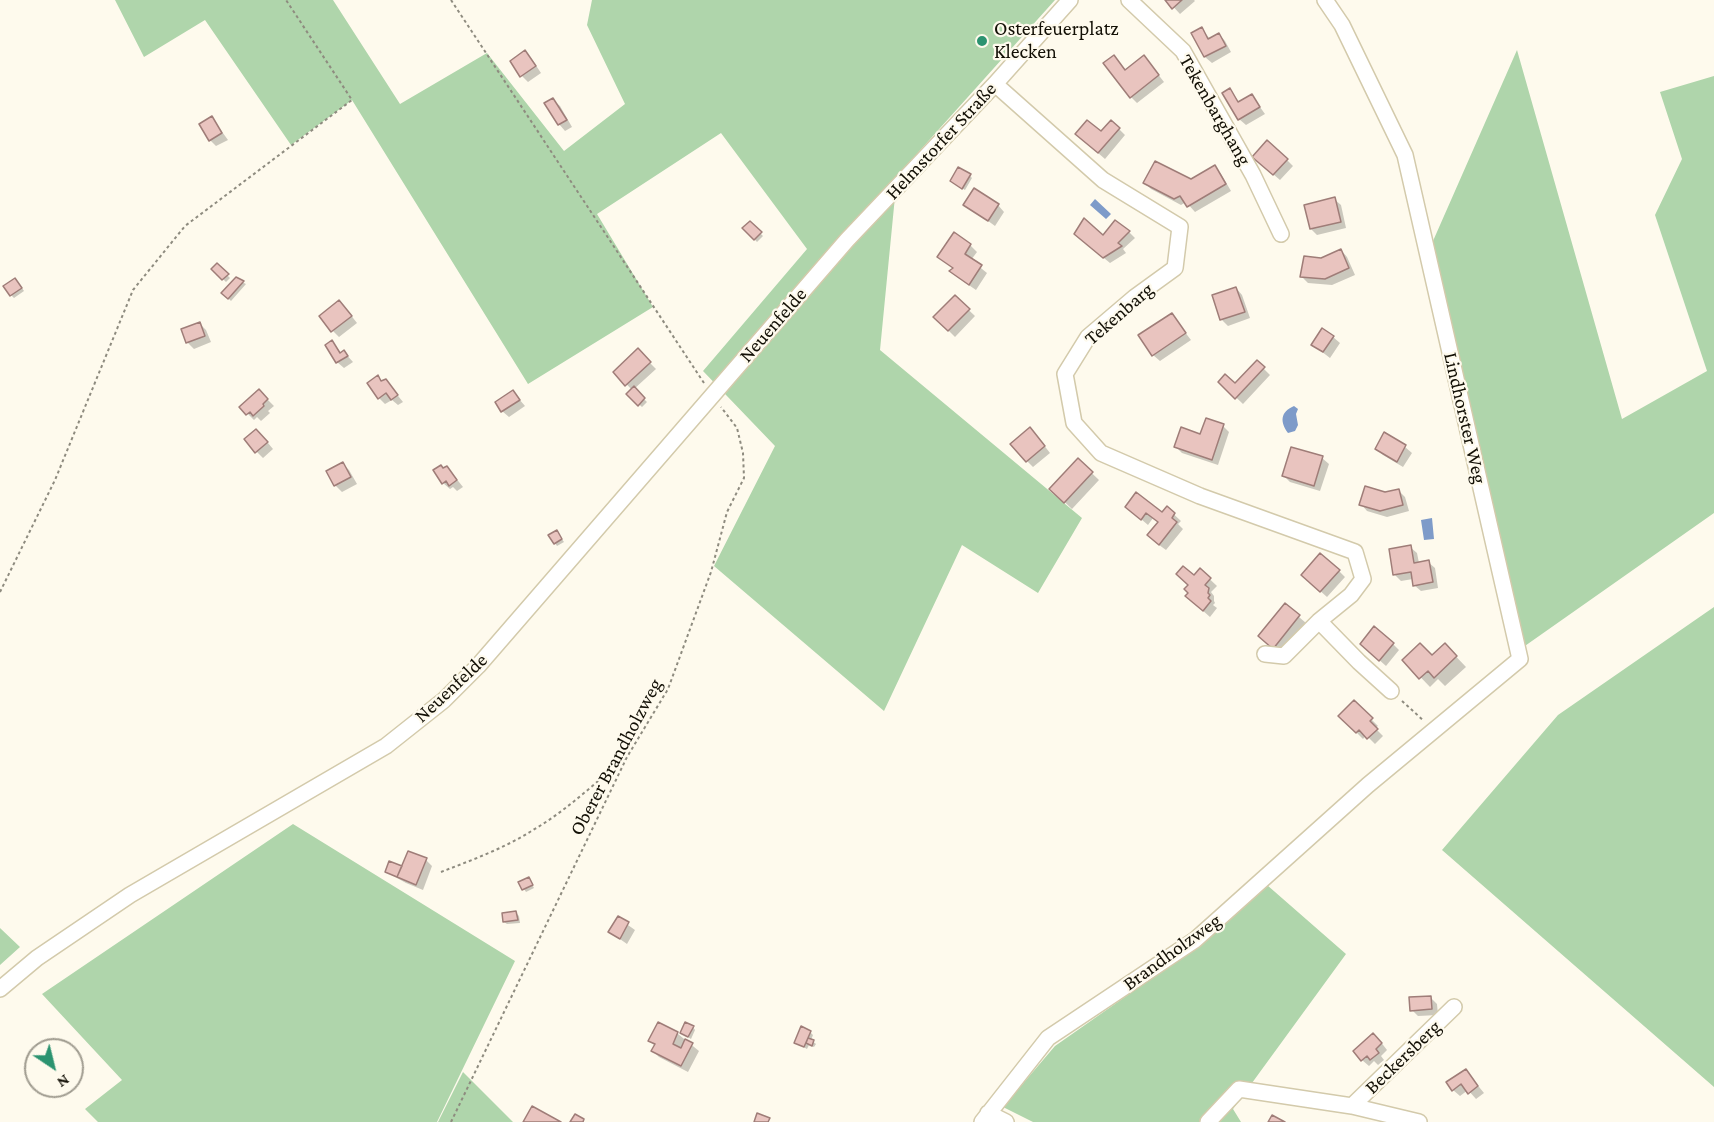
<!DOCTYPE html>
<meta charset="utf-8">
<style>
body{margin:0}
#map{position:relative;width:1714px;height:1122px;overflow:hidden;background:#fefaed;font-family:"Crimson Pro",serif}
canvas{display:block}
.north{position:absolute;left:24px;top:1038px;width:60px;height:60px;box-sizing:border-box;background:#fefaed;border:2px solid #a09c90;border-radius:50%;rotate:145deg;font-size:16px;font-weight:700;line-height:24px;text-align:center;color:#120f05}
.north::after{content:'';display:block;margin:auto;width:21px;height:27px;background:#2c9370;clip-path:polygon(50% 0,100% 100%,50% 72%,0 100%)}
</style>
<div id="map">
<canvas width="1714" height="1122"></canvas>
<div class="north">N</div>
</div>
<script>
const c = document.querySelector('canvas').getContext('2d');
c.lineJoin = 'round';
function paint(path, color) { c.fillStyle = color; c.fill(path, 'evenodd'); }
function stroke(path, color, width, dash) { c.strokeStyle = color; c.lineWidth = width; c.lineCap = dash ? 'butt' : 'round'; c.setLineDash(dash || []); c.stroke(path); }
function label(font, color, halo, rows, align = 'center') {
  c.font = font + ' "Crimson Pro",serif'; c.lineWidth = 4.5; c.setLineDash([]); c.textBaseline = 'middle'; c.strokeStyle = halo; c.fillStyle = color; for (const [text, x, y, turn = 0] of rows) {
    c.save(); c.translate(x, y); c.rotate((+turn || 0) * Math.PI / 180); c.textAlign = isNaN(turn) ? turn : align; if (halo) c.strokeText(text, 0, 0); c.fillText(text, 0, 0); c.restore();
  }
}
const green = new Path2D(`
 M115,0H333L400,104L487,53L564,151L625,104L587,25L592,0H1055L897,176L880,350L1082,518L1038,593L962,545L884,711L714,566L775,446L703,371L807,249L721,133L597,214L653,307L528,384L352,100L291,145L205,20L144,57Z
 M1517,50L1622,419L1707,371L1655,215L1682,159L1660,92L1714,76V513L1522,648L1433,241Z
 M1714,607V1087L1442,850L1558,715Z
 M293,824L515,961L437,1122H98L85,1109L122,1080L42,994Z
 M1267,885L1346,954L1233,1109L1241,1122H1033L1003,1107L1055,1046L1192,950Z
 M0,928L20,947L0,965Z
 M463,1072L513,1122H438Z`);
const water = new Path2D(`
 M1095,199L1111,214L1106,219L1090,205Z
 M1294,406L1298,409L1296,414L1298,425L1295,431L1288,433C1280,422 1280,412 1294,406Z
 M1432,518L1434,539L1424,540L1421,520Z`);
const shadow = new Path2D(`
 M1167,0H1194L1195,1L1180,14Z
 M1202,29L1210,39L1219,34L1225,41L1231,52L1212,63L1205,57L1193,34Z
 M531,58L541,73L528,82L522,76Z
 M1120,63L1126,71L1150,64L1164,82L1137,103L1131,97Z
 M1230,90L1240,103L1252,96L1265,114L1246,125L1239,119Z
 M553,100L560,106L572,127L565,131L559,124L546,104Z
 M212,118L228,140L216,146L210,140Z
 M1119,129L1125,135L1105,159L1083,140Z
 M1287,160L1293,166L1280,180L1260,163Z
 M1215,167L1221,174L1231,191L1195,212L1186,202L1181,205L1151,189L1145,183L1191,181Z
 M970,176L972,178L965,190L955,184Z
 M1334,199L1341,205L1346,228L1317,235L1311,229Z
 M965,204L998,205L1004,212L995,226Z
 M750,223L763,236L757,242L744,228Z
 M1129,232L1135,238L1123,249L1126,253L1110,263L1082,240Z
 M970,245L977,252L971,260L987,273L976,290L957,277L951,271L954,269L939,256Z
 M1341,250L1347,257L1355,275L1332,285L1308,283L1302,277L1322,260Z
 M217,265L230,278L226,282L213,269Z
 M236,279L246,284L231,301L223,293Z
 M18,282L24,291L14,298L11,295Z
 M1236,288L1242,295L1250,318L1228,326L1222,320L1214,296Z
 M955,297L975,316L955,337L935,317Z
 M346,309L357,323L339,337L333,331Z
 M1171,314L1191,340L1160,361L1153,355Z
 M200,324L206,330L211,342L194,349L187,342L183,330Z
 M1333,337L1340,343L1330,358L1313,345Z
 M332,342L342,354L344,352L353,362L344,368L337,362Z
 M638,351L656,369L634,389L647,402L642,407L628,394L632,390L615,372Z
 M1257,362L1270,375L1243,404L1220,382L1235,385Z
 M378,377L382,382L386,381L403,402L398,405L392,400L385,404L379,398Z
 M259,391L274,406L268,411L270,413L261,421L257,417L254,420L241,407Z
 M513,392L525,406L509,417L502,411Z
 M1223,426L1229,432L1218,465L1182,453L1176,447Z
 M1385,434L1405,447L1412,453L1403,467L1383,455L1376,448Z
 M1036,435L1050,453L1033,467L1027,461Z
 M263,437L273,449L263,458L256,451Z
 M1322,458L1329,464L1320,491L1290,482L1284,476Z
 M1078,460L1099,480L1072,509L1051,489Z
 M343,464L349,470L357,484L342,492L335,485L328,471Z
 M447,467L463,487L457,491L453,487L450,489L443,483L444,470Z
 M1398,490L1405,497L1409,511L1387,517L1367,511L1361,504L1384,494Z
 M1127,507L1163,514L1167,508L1181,521L1178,524L1183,529L1166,550L1155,542L1159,523L1153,518L1148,525Z
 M559,535L564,542L557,546L555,543Z
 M1410,547L1417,553L1419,563L1428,562L1435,568L1438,588L1421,591L1414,585L1413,579L1401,581L1395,575Z
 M1200,570L1217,586L1211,592L1214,596V601L1215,603L1213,605L1217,608L1210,617L1193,602L1194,577Z
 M1339,571L1345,577L1327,597L1309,581Z
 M1285,605L1306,623L1280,654L1266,643Z
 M1393,644L1399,650L1386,666L1368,650Z
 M1445,645L1466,667L1445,686L1438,679L1430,687L1404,660L1432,657Z
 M1354,702L1378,726L1375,728L1383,736L1375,744L1366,735L1363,739L1340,716Z
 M426,860L432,866L423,890L406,883L386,872Z
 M529,879L534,888L526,892L524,889Z
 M516,913L519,916L520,923L507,924L504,922Z
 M618,918L635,930L627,944L610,932Z
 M1430,997L1437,1004L1438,1015L1418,1016L1412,1010Z
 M658,1024L678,1034L699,1051L688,1072L659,1057L653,1051L655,1046L650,1041Z
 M693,1027L695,1030L691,1039L681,1033Z
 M810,1032L813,1035L811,1040L816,1044L814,1047L809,1045L807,1049L796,1043Z
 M1380,1041L1387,1050L1381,1056L1384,1060L1378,1065L1374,1061L1369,1066L1362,1060Z
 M1466,1071L1484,1093L1476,1099L1468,1090L1460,1096L1453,1090Z`);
const building = new Path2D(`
 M1165,0H1182L1172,9Z
 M1202,27L1208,39L1219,33L1226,46L1204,57L1191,33Z
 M525,50L536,66L520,77L510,61Z
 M1114,55L1125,70L1144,55L1159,75L1130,98L1103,63Z
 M1230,88L1238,102L1252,94L1260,107L1238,120L1222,93Z
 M553,98L567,120L558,125L544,103Z
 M212,116L222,133L209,141L199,124Z
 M1087,120L1101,131L1111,120L1120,128L1098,153L1075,134Z
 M1267,140L1288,159L1273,175L1252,157Z
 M1155,161L1191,179L1215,165L1226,184L1187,207L1180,196L1174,199L1143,183Z
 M958,167L971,174L962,189L950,181Z
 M974,188L999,204L988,221L963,205Z
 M1335,197L1341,222L1310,229L1304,205Z
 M1084,218L1103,235L1115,220L1130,231L1118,243L1122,246L1103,258L1074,234Z
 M750,221L762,232L754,240L742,228Z
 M954,232L971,244L965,254L982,265L969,285L949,271L953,268L937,257Z
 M1341,249L1349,268L1325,279L1300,277L1304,256L1321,258Z
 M217,263L229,274L222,280L211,269Z
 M236,277L244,281L228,299L221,293Z
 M15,278L22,288L10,296L3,286Z
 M1236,287L1245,312L1220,320L1212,295Z
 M955,295L970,309L948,331L933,317Z
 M339,300L352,316L331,332L319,316Z
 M1172,313L1186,333L1152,356L1138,335Z
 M200,322L205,336L186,343L181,329Z
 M1322,328L1334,336L1323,352L1311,345Z
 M332,340L340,353L344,350L348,356L336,363L325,345Z
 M638,348L651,362L625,386L613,372Z
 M1257,360L1265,367L1235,399L1218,382L1225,374L1235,383Z
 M378,375L381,381L386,379L398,395L391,400L386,393L378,399L367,383Z
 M634,386L645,398L638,406L626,394Z
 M259,389L268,399L263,404L264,406L253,416L250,412L246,415L239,407Z
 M513,390L520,400L501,412L495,402Z
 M1206,418L1224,424L1212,460L1174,447L1181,427L1200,434Z
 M1030,427L1045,446L1026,462L1010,444Z
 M256,429L268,442L255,453L244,439Z
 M1384,432L1406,445L1397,462L1375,449Z
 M1291,447L1323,456L1314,486L1282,476Z
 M1078,458L1093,472L1064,503L1049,489Z
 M343,462L351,477L334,486L326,471Z
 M441,465L443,468L447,466L457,480L449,486L446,481L442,484L433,470Z
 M1365,486L1385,492L1399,489L1403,505L1380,511L1359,505Z
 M1136,492L1162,512L1167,506L1175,513L1172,518L1177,522L1159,545L1147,535L1158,522L1146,513L1141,520L1125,507Z
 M557,530L562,539L554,544L548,535Z
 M1411,545L1414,563L1429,560L1433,582L1413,586L1411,572L1393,575L1389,549Z
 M1320,553L1340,570L1320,592L1301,575Z
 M1183,566L1194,575L1200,568L1211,578L1205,585L1209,588L1208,593L1210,595L1208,598L1211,601L1203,611L1185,596L1188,593L1184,589L1188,585L1176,574Z
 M1285,603L1300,615L1273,649L1258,636Z
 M1374,626L1394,643L1379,661L1360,644Z
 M1420,643L1432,655L1445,643L1457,656L1434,678L1428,671L1419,679L1402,660Z
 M1354,700L1373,718L1370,721L1378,729L1367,739L1359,730L1356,733L1338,716Z
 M408,851L427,858L416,885L397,877Z
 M389,861L402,866L397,877L385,872Z
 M529,877L533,885L522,890L518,882Z
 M516,911L518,920L503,922L502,913Z
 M618,916L629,922L620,939L608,932Z
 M1431,996L1432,1009L1410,1011L1409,997Z
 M658,1022L678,1032L673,1044L681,1048L685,1039L693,1043L681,1066L651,1051L655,1044L648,1041Z
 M685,1022L694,1026L688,1037L680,1033Z
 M801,1026L811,1031L804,1047L794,1043Z
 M1373,1033L1382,1043L1376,1049L1379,1053L1370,1060L1367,1056L1361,1061L1353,1051Z
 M808,1038L814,1040L812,1046L806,1043Z
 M1466,1069L1478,1086L1468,1094L1461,1084L1452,1091L1446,1082Z
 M532,1106L561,1122H523Z
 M757,1113L770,1118L768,1122H754Z
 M575,1114L584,1119L583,1122H570Z
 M1272,1115L1285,1122H1268Z`);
const path = new Path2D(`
 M451,0L704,383
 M0,592L55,480L133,290L185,226L352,100L286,0
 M1402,701L1424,721
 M441,872C472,860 505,848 533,830C566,811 595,783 624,759
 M451,1122L627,757L668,689L711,572L727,512L744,478L743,453L737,428L721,407`);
const minor = new Path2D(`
 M1129,0L1183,51L1253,175L1281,234
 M995,84L1103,180L1180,227L1175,268L1135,297L1088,337L1065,374L1074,423L1101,453L1200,496L1355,552L1363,579L1351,595L1319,621L1284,656L1265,654
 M1319,621L1359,662L1391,691
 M0,989L37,958L130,895L386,746L444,700L478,666L847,240L995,84L1070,0
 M1352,1106L1454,1007
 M988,1113L1006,1122
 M982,1122L1048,1038L1195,940L1368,785L1520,659L1405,155L1342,25L1325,0
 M1208,1122L1239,1089L1352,1106L1419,1122`);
const markers = [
 [982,41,6,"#2c9370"]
];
const poiNames = [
 ["Osterfeuerplatz",994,29],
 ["Klecken",994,52]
];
const streetNames = [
 ["Tekenbarghang",1215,110,60],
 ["Helmstorfer Straße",941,141,-47],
 ["Tekenbarg",1119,314,-41],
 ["Neuenfelde",773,325,-49],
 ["Lindhorster Weg",1465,418,77],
 ["Neuenfelde",451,688,-43],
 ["Oberer Brandholzweg",616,757,-62],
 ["Brandholzweg",1172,952,-36],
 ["Beckersberg",1403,1057,-44]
];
paint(green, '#afd5ab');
paint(water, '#7e9bc9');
paint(shadow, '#0003');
paint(building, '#e9c4bf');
stroke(building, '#9f7d78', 1.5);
stroke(minor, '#d3caab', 18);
stroke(path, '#8e8b7f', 2, [3, 3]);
stroke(minor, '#fff', 15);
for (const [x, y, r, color] of markers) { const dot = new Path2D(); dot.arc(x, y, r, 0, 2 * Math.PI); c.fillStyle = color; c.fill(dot); stroke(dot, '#fefaed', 2); }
label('20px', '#120f05', '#fefaed', poiNames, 'left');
label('20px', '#120f05', '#fefaed', streetNames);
</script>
